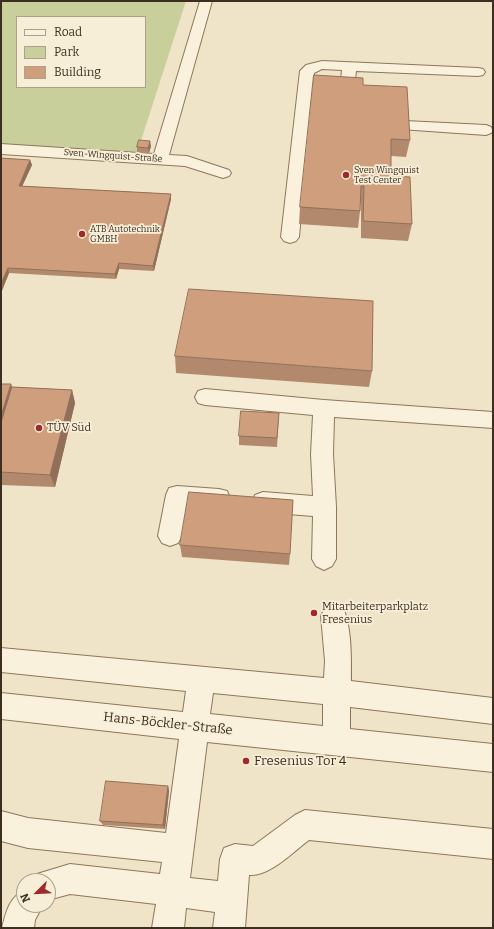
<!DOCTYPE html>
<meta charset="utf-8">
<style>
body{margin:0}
#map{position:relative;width:494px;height:929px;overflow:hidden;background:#f0e4c8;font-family:Bitter,serif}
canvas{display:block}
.frame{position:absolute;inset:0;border:2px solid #3d2e20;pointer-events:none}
.legend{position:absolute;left:16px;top:16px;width:130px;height:72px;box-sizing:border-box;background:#f7eed8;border:1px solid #ada18e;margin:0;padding:5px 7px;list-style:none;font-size:12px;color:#3d2e20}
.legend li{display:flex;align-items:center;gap:8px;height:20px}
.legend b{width:20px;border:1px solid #ada18e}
.north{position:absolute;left:16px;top:873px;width:40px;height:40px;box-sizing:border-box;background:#f7eed8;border:1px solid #ada18e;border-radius:50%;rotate:246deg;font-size:11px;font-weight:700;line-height:16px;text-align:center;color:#3d2e20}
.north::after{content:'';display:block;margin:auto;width:14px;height:18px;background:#9e2a2b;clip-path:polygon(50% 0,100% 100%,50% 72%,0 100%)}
</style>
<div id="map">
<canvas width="494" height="929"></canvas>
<div class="frame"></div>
<ul class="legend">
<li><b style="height:5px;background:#faf1dc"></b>Road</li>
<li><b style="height:11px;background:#c9cf9b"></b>Park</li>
<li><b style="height:11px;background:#cf9f7d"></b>Building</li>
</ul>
<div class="north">N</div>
</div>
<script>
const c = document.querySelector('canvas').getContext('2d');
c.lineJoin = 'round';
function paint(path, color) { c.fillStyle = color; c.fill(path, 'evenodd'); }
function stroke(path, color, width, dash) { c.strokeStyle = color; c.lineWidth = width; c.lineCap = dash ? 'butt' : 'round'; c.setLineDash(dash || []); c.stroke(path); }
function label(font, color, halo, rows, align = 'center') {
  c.font = font + ' Bitter,serif'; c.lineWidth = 3.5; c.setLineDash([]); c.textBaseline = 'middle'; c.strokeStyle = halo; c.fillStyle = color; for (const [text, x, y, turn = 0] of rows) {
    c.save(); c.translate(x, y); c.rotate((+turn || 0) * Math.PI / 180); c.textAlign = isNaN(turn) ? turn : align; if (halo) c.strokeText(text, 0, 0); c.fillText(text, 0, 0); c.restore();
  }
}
const green = new Path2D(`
 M1,1H186L137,153L1,145ZM17,17H145V87H17Z`);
const minor = new Path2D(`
 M200,1H212L169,155L187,156L229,170L231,173L229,176L223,178L185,166L1,154V144L154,154Z
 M322,61L478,68L483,69L485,72L483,75L478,76L356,71L355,80L353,83L348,84L343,83L341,80L342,70L322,69L314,73L299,237L296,241L290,243L284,241L281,237L300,71L306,65Z
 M405,121L486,125L491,127L493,131L491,133L486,135L400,129L397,126L400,123Z
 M205,389L324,400L493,412V428L334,417L333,454L336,507V559L332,566L324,570L316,566L312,559L313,516L263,512L255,509L252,502L255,495L263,492L313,496L311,454L313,415L205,405L198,403L195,397L198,391Z
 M177,486L219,489L227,491L230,498L227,505L219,507L187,505L182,536L178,543L170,546L162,543L158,536L166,495L169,488Z
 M334,604L343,608C352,628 351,659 351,681L493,698V724L350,707V729L493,744V772L207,742L190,878L218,881L220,859L224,848L235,844L253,846L295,815L305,810L493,829V859L309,840C293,852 269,877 249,875L245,928H213L215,912L186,908L184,928H152L156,904L70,894L48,900V881H34L37,874L70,864L160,874L162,862L28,848L1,841V811L28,818L166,833L179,739L1,719V693L183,712L186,691L1,672V648L324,678L325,661L321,616L325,608ZM213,693L323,704V726L210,714Z
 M24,891V905H43L35,920L34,928H2C6,913 9,897 24,891Z`);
const wall = new Path2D(`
 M363,85L410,140L406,157L391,156V176L412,224L408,241L361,238V203H360V211L358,228L299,224L300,207Z
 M151,146L149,153H137V147Z
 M1,158L30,160L32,165L22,186L171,194V199L154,271L119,269L116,279L9,273L1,293Z
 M175,356L372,371L369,387L176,373Z
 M1,384L12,387L72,390L75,403L55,487L1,485Z
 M279,413L277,447L239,445V436Z
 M180,545L290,554L289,565L182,557Z
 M168,786L169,791L165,829L103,825L100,821Z`);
const shadedWall = new Path2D(`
 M150,141L151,146L149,153L148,148Z
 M30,160L32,165L20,191L19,186Z
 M171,194V199L154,271L153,266Z
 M119,263V269L116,279L115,274Z
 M8,268L9,273L1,293V284Z
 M11,384L17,400L1,454V416Z
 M72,390L75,403L55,487L50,475Z
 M168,786L169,791L165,829L163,825Z`);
const building = new Path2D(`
 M314,75L363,78V85L407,87L410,140L391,139V176L410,177L412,224L363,221L364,186H361L360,211L300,207Z
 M139,140L150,141L148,148L137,147Z
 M1,158L30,160L19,186L171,194L153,266L119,263L115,274L8,268L1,284Z
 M189,289L373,301L372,371L175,356Z
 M1,384H11L1,416Z
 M12,387L72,390L50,475L1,472V423Z
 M241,411L279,413L277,438L239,436Z
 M189,492L293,500L290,554L180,545Z
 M106,781L168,786L163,825L100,821Z`);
const markers = [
 [346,175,4,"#9e2a2b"],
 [82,234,4,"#9e2a2b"],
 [39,428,4,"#9e2a2b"],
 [314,613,4,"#9e2a2b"],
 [246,761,4,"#9e2a2b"]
];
const farStreetnames = [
 ["Sven-Wingquist-Straße",113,156,4]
];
const farPoinames = [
 ["Sven Wingquist",354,170],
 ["Test Center",354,180],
 ["ATB Autotechnik",90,229],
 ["GMBH",90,239]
];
const poiNames = [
 ["TÜV Süd",47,428],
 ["Mitarbeiterparkplatz",322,607],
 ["Fresenius",322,620]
];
const nearStreetnames = [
 ["Hans-Böckler-Straße",168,724,6]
];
const nearPoinames = [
 ["Fresenius Tor 4",254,761]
];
paint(green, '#c9cf9b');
stroke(minor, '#8d765c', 2);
paint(minor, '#faf1dc');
paint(wall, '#b2896c');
paint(shadedWall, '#916f58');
paint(building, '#cf9f7d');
stroke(building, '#916f58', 1);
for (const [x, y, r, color] of markers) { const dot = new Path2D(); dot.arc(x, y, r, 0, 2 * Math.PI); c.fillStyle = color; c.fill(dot); stroke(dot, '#f7eed8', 1.5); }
label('9px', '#3d2e20', '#f7eed8', farStreetnames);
label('9px', '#3d2e20', '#f7eed8', farPoinames, 'left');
label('11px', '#3d2e20', '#f7eed8', poiNames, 'left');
label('13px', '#3d2e20', '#f7eed8', nearStreetnames);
label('13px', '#3d2e20', '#f7eed8', nearPoinames, 'left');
</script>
